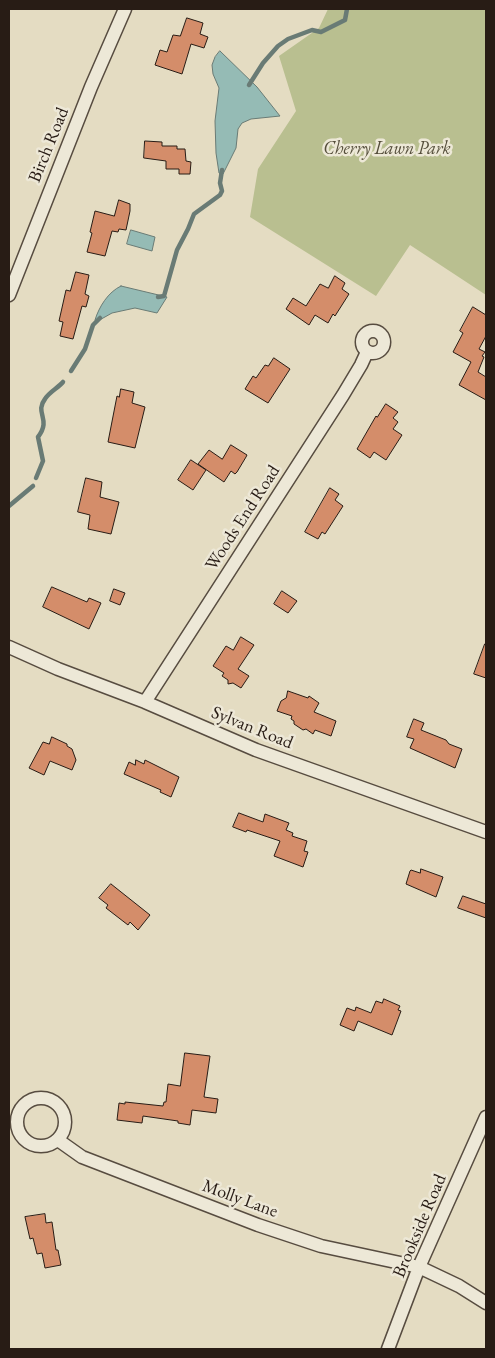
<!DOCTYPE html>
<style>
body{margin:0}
#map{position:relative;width:495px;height:1358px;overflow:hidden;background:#e4dcc2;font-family:"EB Garamond",serif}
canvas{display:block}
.frame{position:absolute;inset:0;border:10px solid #281c15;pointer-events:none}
</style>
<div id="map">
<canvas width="495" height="1358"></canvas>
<div class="frame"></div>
</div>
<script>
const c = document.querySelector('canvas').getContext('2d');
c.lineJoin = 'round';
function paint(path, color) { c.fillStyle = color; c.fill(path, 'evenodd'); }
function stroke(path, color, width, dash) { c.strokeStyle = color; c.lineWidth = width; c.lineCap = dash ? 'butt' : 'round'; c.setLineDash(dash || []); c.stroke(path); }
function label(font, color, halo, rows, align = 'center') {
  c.font = font + ' "EB Garamond",serif'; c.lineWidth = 5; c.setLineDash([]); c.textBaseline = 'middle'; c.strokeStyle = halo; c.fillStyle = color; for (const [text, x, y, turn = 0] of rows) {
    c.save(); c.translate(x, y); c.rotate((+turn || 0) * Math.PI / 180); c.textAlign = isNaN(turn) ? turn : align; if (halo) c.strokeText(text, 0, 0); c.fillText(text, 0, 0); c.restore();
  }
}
const green = new Path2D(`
 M328,9H486V295L410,245L376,296L250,217L258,169L296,111L279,56L319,28Z`);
const water = new Path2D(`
 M220,51L257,87L280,116L251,119L242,123L238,129L236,148L223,174H221L219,173L216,153L215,121L219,88L213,74L212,65L215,57Z
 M131,230L155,237L152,251L127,244Z
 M121,286L167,297L157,313L135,308L112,313L96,322L95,320C99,307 108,292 121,286Z`);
const stream = new Path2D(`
 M249,85L263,63L278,46L288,39L312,30L321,32L345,20L347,9
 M158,297L164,296L177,250L188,229L194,214L220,195L222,191L220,183L222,170
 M71,371L85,349L93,325L100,318
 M36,478L43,461L38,437C52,419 34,413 45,399C49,392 58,388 63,382
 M9,506L33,486`);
const building = new Path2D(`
 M187,18L203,23L200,34L208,37L204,48L191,44L182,74L155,65L160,50L167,52L173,35L180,36Z
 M145,141L162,142V146H177V149H185L186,161L191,162L190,174H179V169H166V161L144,158Z
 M119,200L130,204V211L126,230L119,229L118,232L112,231L105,256L87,252L92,233L90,232L95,211L114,216Z
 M76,272L89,275L85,294L89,296L86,307L82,306L73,339L60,336L63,322L59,321L66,290L70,291Z
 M335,276L345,283L342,289L349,294L335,316L333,314L328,323L315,315L309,325L286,309L293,298L306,306L320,284L328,288Z
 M473,307L486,315V336L479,349L485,352L482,356L484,357L478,372L486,377V400L459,385L471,362L453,352L463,333L460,331Z
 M274,358L290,369L268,403L245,389L253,376L256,378L265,365L268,366Z
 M121,389L134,392L132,403L145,407L135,448L108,442L117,396L119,397Z
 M386,404L398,412L393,418L398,422L393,429L402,435L386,460L374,452L370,458L357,449L376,416L377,417Z
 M231,445L247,455L246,457L237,472L235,474L231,471L224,482L198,464L209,450L222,459Z
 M191,460L206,470L193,490L178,480Z
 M86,478L102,482L100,497L119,502L111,534L88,529L90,515L78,512Z
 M330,488L339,494L335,500L343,506L325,534L322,532L318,539L305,532Z
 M52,587L87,602L89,598L101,603L89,629L43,607Z
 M114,589L125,593L120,605L110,601Z
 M282,591L297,601L288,613L274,604Z
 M241,637L254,645L238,669L249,676L241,688L233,683L228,684V680L222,676L224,673L213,666L226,646L233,650Z
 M485,644H486V678L474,674Z
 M288,691L308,698L309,696L319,703L314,712L336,721L331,736L315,730L313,734L306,729L303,730L294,724V721L291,719L292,716L277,711L281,701L286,698Z
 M414,719L424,723L421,730L446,740L449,744L462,749L455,768L410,748L414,739L407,737Z
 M52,737L67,744V746L72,749L76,760L72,770L50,761L44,775L29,768L43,742L49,744Z
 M136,760L144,764L145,760L179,777L171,797L160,792L161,790L124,774L129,762L135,765Z
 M239,813L263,822L265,814L289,823L286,830L293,833L292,836L307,841L304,851L308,852L303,867L274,856L280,841L247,830L246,832L233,827Z
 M421,869L443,877L436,897L406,884L410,871L411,870L420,873Z
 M111,884L150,915L138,930L130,922L128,925L106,908L108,905L99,898Z
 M463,896L486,904V918L458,908Z
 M384,999L400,1006L398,1010L401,1011L392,1035L358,1021L354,1031L340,1025L347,1008L355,1011L356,1007L371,1013L376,1001L382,1003Z
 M185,1053L210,1056L204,1097L218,1099L216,1113L192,1110L190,1125L178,1123V1121L143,1116L142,1123L117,1120L119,1103L125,1104V1102L163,1106L164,1102H166L168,1084L180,1086Z
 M45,1214L46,1223L52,1222L56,1250H58L61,1265L45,1268L42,1253L37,1254L33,1238L30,1239L25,1217Z`);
const street = new Path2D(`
 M9,295L91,87L125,9
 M362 342a11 11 0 1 1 22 0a11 11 0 1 1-22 0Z
 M9,647L58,669L145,702L256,750L486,832
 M145,702L343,395L361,365L367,352
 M17 1122a24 24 0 1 1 48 0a24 24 0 1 1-48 0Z
 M58,1140L82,1157L258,1225L321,1246L419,1267L459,1286L486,1303
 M388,1349L419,1267L486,1117`);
const streetNames = [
 ["Birch Road",49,145,-68],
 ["Woods End Road",243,518,-57],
 ["Sylvan Road",252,728,22],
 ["Molly Lane",240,1199,20],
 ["Brookside Road",420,1226,-67]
];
const parkNames = [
 ["Cherry Lawn Park",387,149]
];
paint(green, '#b9bf90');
paint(water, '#95bbb5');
stroke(water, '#697b75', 1);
stroke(stream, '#697b75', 4.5);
paint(building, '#d48d6a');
stroke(building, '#281c15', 1);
stroke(street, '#574c40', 15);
stroke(street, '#ede8d7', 12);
label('18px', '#281c15', '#ede8d7', streetNames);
label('italic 18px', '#544d3a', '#ede8d7', parkNames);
</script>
